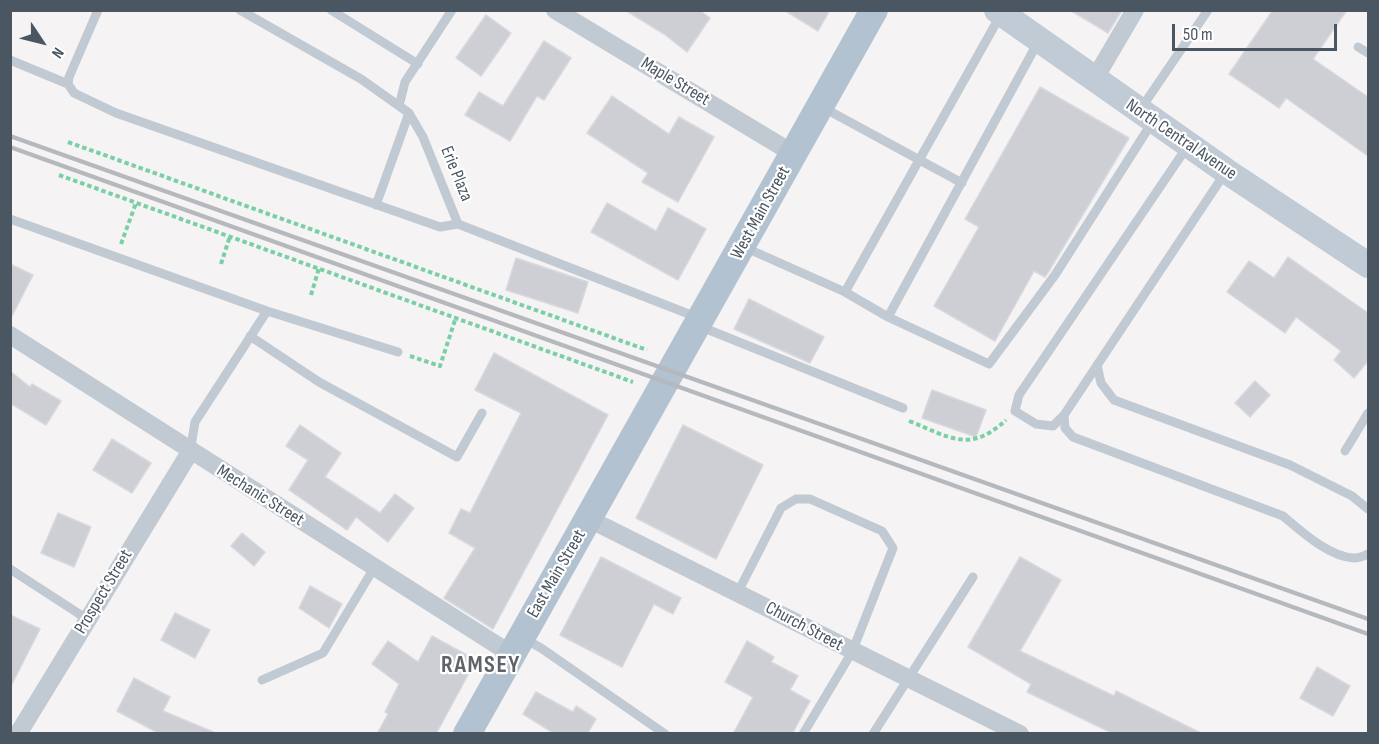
<!DOCTYPE html>
<style>
body{margin:0}
#map{position:relative;width:1379px;height:744px;overflow:hidden;background:#f5f3f3;font-family:"Sofia Sans Condensed",sans-serif}
canvas{display:block}
.frame{position:absolute;inset:0;border:12px solid #4a5661;pointer-events:none}
.north{position:absolute;left:12px;top:12px;width:60px;height:60px;-webkit-text-stroke:4px #fff;paint-order:stroke;rotate:125deg;font-size:16px;font-weight:700;line-height:24px;text-align:center;color:#4a5661}
.north::after{content:'';display:block;margin:auto;width:21px;height:27px;background:#4a5661;clip-path:polygon(50% 0,100% 100%,50% 72%,0 100%)}
.scale{position:absolute;left:1172px;top:24px;width:165px;height:27px;box-sizing:border-box;border:3px solid #4a5661;border-top:0;padding-left:8px;font-size:18px;line-height:21px;white-space:nowrap;color:#4a5661;-webkit-text-stroke:4px #fff;paint-order:stroke}
</style>
<div id="map">
<canvas width="1379" height="744"></canvas>
<div class="frame"></div>
<div class="north">N</div>
<div class="scale">50 m</div>
</div>
<script>
const c = document.querySelector('canvas').getContext('2d');
c.lineJoin = 'round';
function paint(path, color) { c.fillStyle = color; c.fill(path, 'evenodd'); }
function stroke(path, color, width, dash) { c.strokeStyle = color; c.lineWidth = width; c.lineCap = dash ? 'butt' : 'round'; c.setLineDash(dash || []); c.stroke(path); }
function label(font, color, halo, rows, align = 'center') {
  c.font = font + ' "Sofia Sans Condensed",sans-serif'; c.lineWidth = 4.5; c.setLineDash([]); c.textBaseline = 'middle'; c.strokeStyle = halo; c.fillStyle = color; for (const [text, x, y, turn = 0] of rows) {
    c.save(); c.translate(x, y); c.rotate((+turn || 0) * Math.PI / 180); c.textAlign = isNaN(turn) ? turn : align; if (halo) c.strokeText(text, 0, 0); c.fillText(text, 0, 0); c.restore();
  }
}
const building = new Path2D(`
 M625,10H699L710,18L687,52L664,34Z
 M784,10H830L818,31Z
 M1070,10H1122L1108,33Z
 M1273,10H1347L1313,59L1368,97V156L1286,98L1279,108L1229,74Z
 M486,15L511,33L481,76L456,58Z
 M544,41L571,58L544,100L537,96L510,141L465,115L479,92L503,106Z
 M1040,87L1129,138L1049,271L1045,277L1034,271L995,341L934,306L979,227L965,219Z
 M612,96L669,134L679,117L714,137L678,202L642,182L648,173L587,133Z
 M607,203L656,231L668,208L706,229L678,280L591,232Z
 M1288,257L1368,313V361L1354,378L1334,360L1341,351L1296,317L1285,333L1227,292L1249,261L1274,278Z
 M516,258L588,282L578,313L506,290Z
 M10,264L33,275L10,320Z
 M749,299L824,337L810,363L734,329Z
 M494,353L608,415L493,629L444,598L475,548L449,533L461,509L470,513L521,413L475,390Z
 M10,371L30,387L32,384L61,401L46,425L10,403Z
 M1255,381L1270,395L1250,417L1235,403Z
 M932,390L986,410L976,437L922,418Z
 M300,425L341,453L325,477L380,513L395,494L414,508L388,542L356,517L347,530L289,490L308,460L286,446Z
 M683,425L763,465L716,559L636,518Z
 M112,439L151,463L132,493L93,470Z
 M58,513L91,527L74,567L41,553Z
 M242,533L265,552L254,566L231,546Z
 M601,557L681,598L673,614L654,604L622,667L560,635Z
 M1020,557L1061,580L1020,651L1114,696L1116,691L1203,734H1114L1027,692L1031,684L968,647Z
 M310,586L342,604L329,628L299,608Z
 M175,613L210,630L195,658L161,640Z
 M10,615L40,629L10,688Z
 M432,636L476,660L436,734H377L388,714L385,712L399,684L372,664L388,641L418,662Z
 M747,641L774,657L771,662L798,676L790,690L810,701L792,734H733L753,697L725,682Z
 M1317,667L1350,686L1333,716L1300,698Z
 M134,678L170,697L163,711L218,734H160L117,711Z
 M536,692L573,712L576,706L596,719L587,734H555L523,714Z`);
const path = new Path2D(`
 M68,142L647,350
 M59,175L633,382
 M121,244L136,203
 M221,264L230,236
 M311,295L319,268
 M410,356L440,366L456,317
 M909,421C950,437 969,454 1006,420`);
const service = new Path2D(`
 M98,10L69,77L68,84L74,93L116,113L440,227L458,224
 M240,10L361,79L409,113L423,137L458,224L699,318
 M331,10L418,64
 M1358,47L1368,53
 M10,60L68,84
 M399,106L405,82L452,10
 M822,107L962,183
 M1140,110L1208,10
 M1187,147L1019,395L1015,411L1036,424L1053,426L1064,415L1225,173
 M376,205L409,113
 M10,219L267,311L398,352
 M744,247L845,292L888,317L989,364L1055,275L1153,121
 M845,292L1000,16
 M888,317L1038,42
 M699,326L903,408
 M250,336L319,382L457,457L482,413
 M1097,365L1101,383L1114,400L1290,465L1352,496L1368,509
 M1064,415L1065,428L1073,437L1283,516C1301,531 1329,557 1354,558C1358,558 1364,556 1368,554
 M1345,451L1368,413
 M190,452L195,422L267,311
 M10,569L87,619
 M738,592L781,508L796,499H810L882,531L893,548L852,652L803,734
 M523,638L541,648L665,734
 M262,680L323,653L374,568
 M873,734L973,577`);
const minor = new Path2D(`
 M555,10L794,154
 M1094,80L1135,10
 M10,335L511,654
 M589,519L1020,734
 M18,734L190,452`);
const secondary = new Path2D(`
 M997,10L1226,171L1368,265`);
const primary = new Path2D(`
 M467,734L874,10`);
const rail = new Path2D(`
 M10,136L1368,619
 M10,147L1368,634`);
const streetNames = [
 ["Maple Street",675,82,31],
 ["North Central Avenue",1181,140,34],
 ["Erie Plaza",456,174,68],
 ["West Main Street",761,213,-61],
 ["Mechanic Street",260,496,32],
 ["East Main Street",557,574,-60],
 ["Prospect Street",104,592,-59],
 ["Church Street",804,627,28]
];
const districtNames = [
 ["RAMSEY",481,666]
];
paint(building, '#cdcfd5');
stroke(building, '#d7d9de', 1.5);
stroke(path, '#7ad0a6', 4, [4.5, 3]);
stroke(service, '#c1cad2', 9);
stroke(minor, '#c1cad2', 18);
stroke(secondary, '#c1cbd6', 26);
stroke(primary, '#b3c2d1', 28);
stroke(rail, '#b5b8bd', 4.5);
label('18px', '#4a5661', '#fff', streetNames);
c.letterSpacing = '1.5px';
label('bold 24px', '#5f6368', '#fff', districtNames);
c.letterSpacing = '0px';
</script>
